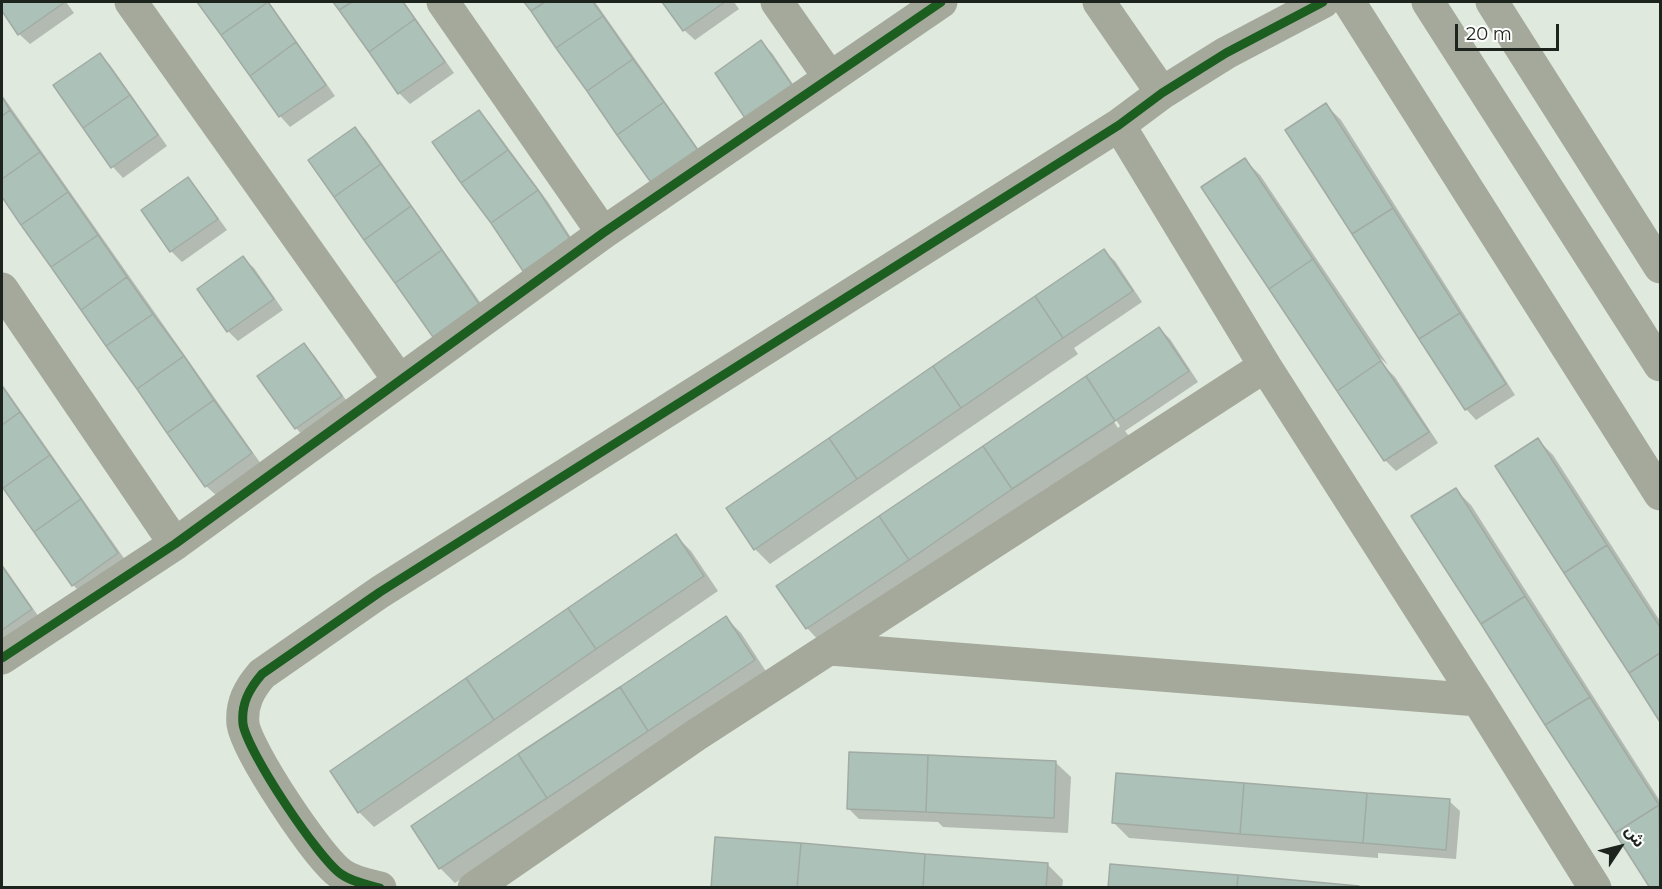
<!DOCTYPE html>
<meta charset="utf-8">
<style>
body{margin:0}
#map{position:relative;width:1662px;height:889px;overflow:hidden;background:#dfe9de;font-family:Montserrat,"Noto Sans Arabic",sans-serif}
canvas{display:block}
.frame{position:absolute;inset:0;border:3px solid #1d241d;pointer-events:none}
.north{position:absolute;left:1590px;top:817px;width:60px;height:60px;-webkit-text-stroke:4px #fff;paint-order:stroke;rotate:55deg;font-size:16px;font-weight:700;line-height:24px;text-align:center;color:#1d241d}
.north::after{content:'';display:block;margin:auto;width:21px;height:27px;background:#1d241d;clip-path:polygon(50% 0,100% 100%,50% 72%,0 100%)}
.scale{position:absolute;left:1455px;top:24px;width:104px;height:27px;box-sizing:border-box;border:3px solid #1d241d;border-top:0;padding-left:8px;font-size:18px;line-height:21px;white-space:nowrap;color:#1d241d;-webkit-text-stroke:4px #fff;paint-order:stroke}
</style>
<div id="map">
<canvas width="1662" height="889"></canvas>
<div class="frame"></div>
<div class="north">ش</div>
<div class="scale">20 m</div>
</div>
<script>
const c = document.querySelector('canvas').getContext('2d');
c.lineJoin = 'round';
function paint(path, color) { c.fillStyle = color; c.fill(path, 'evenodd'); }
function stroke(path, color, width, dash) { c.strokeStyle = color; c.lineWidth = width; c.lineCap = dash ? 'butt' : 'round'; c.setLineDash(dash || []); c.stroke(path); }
const shadow = new Path2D(`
 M2,2H66L74,13L30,44L19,34L2,9Z
 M199,2H269L335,96L290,127L280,116Z
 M335,2H404L454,73L410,104L399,93Z
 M526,2H595L711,167L656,187Z
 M664,2H734L739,9L695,40L684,30Z
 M761,42L772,53L803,99L759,130Z
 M100,55L110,65L167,146L123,178L113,167L56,86Z
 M2,95L261,464L217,496L206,486L2,194Z
 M1326,105L1341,120L1515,395L1476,420L1466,409Z
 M479,112L489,122L548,202L579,250L534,281Z
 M355,129L365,139L489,315L311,160Z
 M1245,160L1260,175L1388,365L1380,358V362L1395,377L1438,443L1396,471L1385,460L1203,188Z
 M187,179L198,190L227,230L182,262L171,251L143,211Z
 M1104,251L1115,261L1142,302L1074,348L1078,354L770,564L755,549Z
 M243,258L254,268L283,310L238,341L228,331Z
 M1159,328L1170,339L1198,382L1125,431L1129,436L822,644L807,628ZM1095,394H1099L1120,426L1118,428Z
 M304,345L314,355L351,407L306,439L296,428L259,376Z
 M2,384L128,564L83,595L73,585L2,483Z
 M1538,440L1553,455L1660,621V719L1497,466Z
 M1456,490L1471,505L1660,801V888H1652Z
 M676,536L691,551L718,591L374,827L359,812Z
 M2,564L41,620L2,648Z
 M726,618L741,633L769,676L455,883L440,868Z
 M1055,762L1071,777L1068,833L943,827L938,822L859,819L848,808Z
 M1449,801L1460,811L1456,859L1378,853V858L1129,838L1114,823Z
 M1047,864L1063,880L1062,888H713Z`);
const building = new Path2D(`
 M2,2H65L18,35L2,11Z
 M197,2H268L221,35Z
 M268,2L296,42L250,76L221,35Z
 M333,2H352L339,10Z
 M352,2H403L415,19L369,52L339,10Z
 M524,2H545L531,11Z
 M545,2H593L603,16L556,48L531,11Z
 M662,2H725L683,31Z
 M603,16L633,59L587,91L556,48Z
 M415,19L445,62L398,94L369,52Z
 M761,40L794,88L747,121L715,73Z
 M296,42L326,85L279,117L250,76Z
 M100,53L130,95L83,128L53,85Z
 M633,59L664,102L617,135L587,91Z
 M130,95L158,135L111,168L83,128Z
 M2,97L10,110L2,116Z
 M664,102L702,156L655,188L617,135Z
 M1326,103L1393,208L1352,234L1285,130Z
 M10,110L40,152L2,179V116Z
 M479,110L508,150L461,183L432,142Z
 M355,127L381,164L334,197L308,160Z
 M508,150L538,190L491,223L461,183Z
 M40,152L68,192L21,225L2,197V179Z
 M1245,158L1313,259L1269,289L1201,187Z
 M381,164L411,206L364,240L334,197Z
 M188,177L218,219L170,252L141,210Z
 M538,190L570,239L523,271L491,223Z
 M68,192L98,235L51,267L21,225Z
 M411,206L442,250L395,283L364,240Z
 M1393,208L1460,313L1419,339L1352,234Z
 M98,235L127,277L81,310L51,267Z
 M1104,249L1133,291L1063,338L1035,296Z
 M442,250L479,304L433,337L395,283Z
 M243,256L274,299L227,332L197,289Z
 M1313,259L1381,361L1337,391L1269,289Z
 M127,277L153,314L106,346L81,310Z
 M1035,296L1063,338L961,408L933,366Z
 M1460,313L1506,384L1465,410L1419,339Z
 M153,314L184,356L137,389L106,346Z
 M1159,327L1189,371L1115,421L1086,376Z
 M304,343L342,396L295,429L257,376Z
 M184,356L214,400L167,433L137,389Z
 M1381,361L1429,432L1384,461L1337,391Z
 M933,366L961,408L857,479L829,438Z
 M1086,376L1115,421L1012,489L983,446Z
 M2,386L20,412L2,425Z
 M214,400L252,453L205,487L167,433Z
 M20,412L50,455L3,488L2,486V425Z
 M829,438L857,479L754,550L726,508Z
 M1538,438L1607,545L1564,573L1495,466Z
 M983,446L1012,489L909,560L879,516Z
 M50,455L81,499L34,532L3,488Z
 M1456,488L1525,596L1481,624L1411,516Z
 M81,499L118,553L72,586L34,532Z
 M879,516L909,560L806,629L776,586Z
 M676,534L704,576L596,649L568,608Z
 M1607,545L1660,627V653L1629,673L1564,573Z
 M2,566L32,609L2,630Z
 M1525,596L1590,697L1545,725L1481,624Z
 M568,608L596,649L494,720L466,678Z
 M726,616L755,660L648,731L620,687Z
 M1660,653V722L1629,673Z
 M466,678L494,720L358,813L330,771Z
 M620,687L648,731L547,798L518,754Z
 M1590,697L1659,805L1615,833L1545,725Z
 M849,752L928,755L926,812L847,809Z
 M518,754L547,798L439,869L411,826Z
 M928,755L1056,761L1054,818L926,812Z
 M1116,773L1244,783L1240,834L1112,823Z
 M1244,783L1367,793L1363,843L1240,834Z
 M1367,793L1450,799L1446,850L1363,843Z
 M1659,805L1660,888H1650L1615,833Z
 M715,837L801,843L797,888H711Z
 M801,843L925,854L923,888H797Z
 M925,854L1048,863L1046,888H923Z
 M1110,864L1238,875L1237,888H1108Z
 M1238,875L1359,886V888H1237Z`);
const minor = new Path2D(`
 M131,2L399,380
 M443,2L603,233
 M777,2L830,78
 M1099,2L1162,93
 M1349,2L1660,494
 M1428,2L1660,365
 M1492,2L1660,267
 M1119,125L1265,366L1478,700L1595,888
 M2,289L175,544
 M830,649L1478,700
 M2,658L175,544L603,233L941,2
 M380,888C368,885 352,882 341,874C318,858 247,751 243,724C241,704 249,689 262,674L380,592L1119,125L1162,93L1226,53L1323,2
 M474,888L696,735L1265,366`);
const cycleway = new Path2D(`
 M2,658L175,544L603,233L941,2
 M380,888C368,885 352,882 341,874C318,858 247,751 243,724C241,704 249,689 262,674L380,592L1119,125L1162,93L1226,53L1323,2`);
paint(shadow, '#0003');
paint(building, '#acc1b8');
stroke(building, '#a1aba4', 1.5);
stroke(minor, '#a5a99b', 33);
stroke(cycleway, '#1b5e20', 9);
</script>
